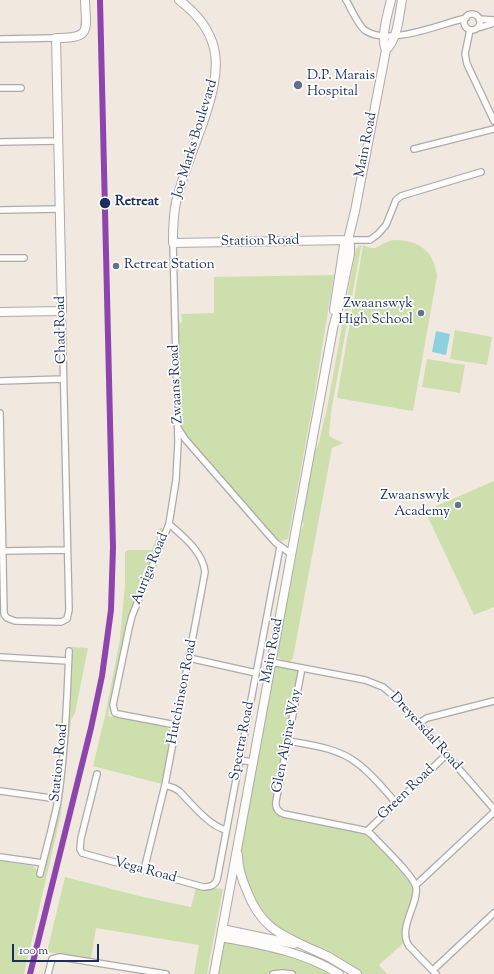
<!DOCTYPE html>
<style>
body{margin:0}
#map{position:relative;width:494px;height:974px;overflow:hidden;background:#f1e9e0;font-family:"Sorts Mill Goudy",serif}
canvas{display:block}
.scale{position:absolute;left:12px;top:944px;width:87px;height:18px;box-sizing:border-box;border:2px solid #1b2f5e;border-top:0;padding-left:5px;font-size:12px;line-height:14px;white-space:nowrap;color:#1b2f5e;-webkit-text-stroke:3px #fff;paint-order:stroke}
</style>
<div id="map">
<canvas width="494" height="974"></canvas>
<div class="scale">100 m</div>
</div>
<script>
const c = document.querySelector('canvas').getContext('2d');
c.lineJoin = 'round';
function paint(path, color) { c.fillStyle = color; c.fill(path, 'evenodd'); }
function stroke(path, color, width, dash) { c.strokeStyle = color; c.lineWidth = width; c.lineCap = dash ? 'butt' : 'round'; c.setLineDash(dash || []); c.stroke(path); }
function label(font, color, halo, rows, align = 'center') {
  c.font = font + ' "Sorts Mill Goudy",serif'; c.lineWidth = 3.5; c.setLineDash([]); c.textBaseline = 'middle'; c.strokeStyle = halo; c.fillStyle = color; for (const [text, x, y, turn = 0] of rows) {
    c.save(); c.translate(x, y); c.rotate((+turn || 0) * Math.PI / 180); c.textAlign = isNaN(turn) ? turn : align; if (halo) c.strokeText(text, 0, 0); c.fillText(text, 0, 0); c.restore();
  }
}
const green = new Path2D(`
 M394,240C419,240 434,251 437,276L413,411L337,398L363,246L361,247L331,412L329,436L343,443L332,448L293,658L289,662C284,660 279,660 277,654L301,531L304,524L302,523L314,452C322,442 321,425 326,414L356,249C361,242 368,249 375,248C381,246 385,241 394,240Z
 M334,275L312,409L288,539L281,541L276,539L182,430L180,423L178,323L182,322L181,314L214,313V277Z
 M455,330L492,337L487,365L450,359Z
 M427,359L465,365L460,393L422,387Z
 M494,481V607L474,615L425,511Z
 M160,528L164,529L162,536L128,619L108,716L164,726L170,730L171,736L162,784L93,766L105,716L120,639L125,584V552L128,550H152Z
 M72,647L88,648L75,713L71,720L61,814L24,974H0V861L33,866L37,870V874L43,875L55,825L62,790Z
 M271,662L302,668L277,810L367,831L416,885L406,928V941L379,965L387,974H357L262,920L238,859Z
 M65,877L139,896L191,907L196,888L206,891L215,888L223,889L207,974H194L199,945L96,928L91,959L47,952Z
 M221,937L265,946L339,974H214Z`);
const water = new Path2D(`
 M436,331L450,334L446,355L432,352Z`);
const street = new Path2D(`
 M346,0C351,8 358,26 366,31C390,46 440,24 466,18
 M464 22a8 8 0 1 1 16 0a8 8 0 1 1-16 0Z
 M479,19L494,20
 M478,28L494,23
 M470,30L465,54L467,64L494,121
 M0,39L56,38
 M0,88H21
 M0,142L58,141
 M414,149L494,129
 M0,210L60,209
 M348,240H370L378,234L386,225L396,200L401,196L481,172
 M173,243L178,442L176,480L169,524L132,616L129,628L113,705L115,713L118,714L176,725
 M0,258H24
 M0,381L63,379
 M0,413L4,614L7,618L15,621L61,622L67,619L69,610L62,311
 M178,428L185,439L267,533L276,543L291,554
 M3,551L67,550
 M0,657L68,661
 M189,658L256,673
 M271,662L365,680L383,687L396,698L419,723L494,809
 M302,668L276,801C275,808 278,812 284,814L358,829L367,831L372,835C381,845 414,876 416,887C419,904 397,928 409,946L436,974
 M419,723L427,718L494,701
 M288,741C311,745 338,748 357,763C372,774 384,789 396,803
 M240,760L252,762
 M97,774L81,838L80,849L82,853L203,887C210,887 214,886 217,880L280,547
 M165,785L174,788L179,791C191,803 209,826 226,830
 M0,791L58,799
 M367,831L446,755
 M0,857L43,863
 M144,870L165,785L205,572C203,552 183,536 169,524
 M40,874C46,849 53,825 58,800C65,753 67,699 69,651
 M416,885L494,812
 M433,970L494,913
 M48,974L52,959L60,957L166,974
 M273,974L282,973L292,974`);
const secondary = new Path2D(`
 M179,0C227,36 220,73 203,123C194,148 184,172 177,198C173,213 173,228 173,243L348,240
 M386,50C398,39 399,15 402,0
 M334,310L344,245L348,240L355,211L386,50C380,38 388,13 391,0
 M0,312L62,311L56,38C92,38 86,31 85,0
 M238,855C238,868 242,880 247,891C262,931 285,936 320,953
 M222,929L294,944
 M221,937C262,945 303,951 339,974
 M316,951L329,957L357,974
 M214,974L333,328L339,306L350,254V245L348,240`);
const rail1 = new Path2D(`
 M30,974L91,728L102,676L111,610L113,547L100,0`);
const markers = [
 [298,85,5,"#66708c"],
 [105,203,6,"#1b2f5e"],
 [116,266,4,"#66708c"],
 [421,313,4,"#66708c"],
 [458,505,4,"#66708c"]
];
const poiNames = [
 ["D.P. Marais",307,77],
 ["Hospital",307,93],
 ["Retreat Station",124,266],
 ["Zwaanswyk",413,305,"right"],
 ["High School",413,321,"right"],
 ["Zwaanswyk",450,497,"right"],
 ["Academy",450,513,"right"]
];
const streetNames = [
 ["Joe Marks Boulevard",196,139,-73],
 ["Main Road",367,145,-79],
 ["Station Road",260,242,-1],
 ["Chad Road",62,330,-91],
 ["Zwaans Road",177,384,-93],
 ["Auriga Road",151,569,-68],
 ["Main Road",273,651,-79],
 ["Hutchinson Road",183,692,-79],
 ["Dreyersdal Road",425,732,48],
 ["Spectra Road",243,741,-79],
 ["Glen Alpine Way",288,741,-79],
 ["Station Road",60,763,-84],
 ["Green Road",407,793,-44],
 ["Vega Road",145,871,15]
];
const stopNames = [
 ["Retreat",115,203]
];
paint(green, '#cddfac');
paint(water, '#8dd0e0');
stroke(street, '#acaaab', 8);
stroke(secondary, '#acaaab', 10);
stroke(street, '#fdfcfa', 5.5);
stroke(secondary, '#fdfcfa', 8);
stroke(rail1, '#8e44ad', 6);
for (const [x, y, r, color] of markers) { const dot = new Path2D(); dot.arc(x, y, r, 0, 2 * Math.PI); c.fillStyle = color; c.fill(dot); stroke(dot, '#fff', 1.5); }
label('14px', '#1b2f5e', '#fff', poiNames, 'left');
label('14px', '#1b2f5e', '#fff', streetNames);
label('bold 14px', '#1b2f5e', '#fff', stopNames, 'left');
</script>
